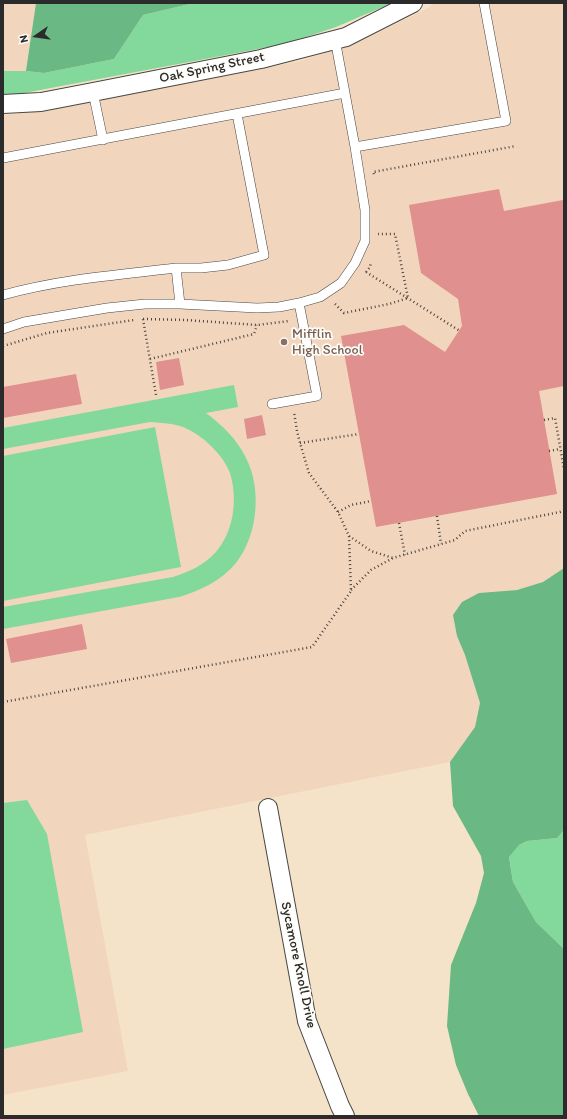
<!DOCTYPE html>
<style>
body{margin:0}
#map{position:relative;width:567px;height:1119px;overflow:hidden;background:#f4e3c8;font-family:Itim,sans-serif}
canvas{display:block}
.frame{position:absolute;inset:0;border:4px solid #2b2b2b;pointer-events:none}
.north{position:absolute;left:16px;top:16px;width:40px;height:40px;-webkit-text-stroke:3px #fdfcf7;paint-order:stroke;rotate:257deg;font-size:11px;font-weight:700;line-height:16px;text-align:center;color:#2b2b2b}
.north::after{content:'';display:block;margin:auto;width:14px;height:18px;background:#2b2b2b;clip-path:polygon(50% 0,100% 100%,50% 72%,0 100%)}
</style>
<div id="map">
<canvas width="567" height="1119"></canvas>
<div class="frame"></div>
<div class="north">N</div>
</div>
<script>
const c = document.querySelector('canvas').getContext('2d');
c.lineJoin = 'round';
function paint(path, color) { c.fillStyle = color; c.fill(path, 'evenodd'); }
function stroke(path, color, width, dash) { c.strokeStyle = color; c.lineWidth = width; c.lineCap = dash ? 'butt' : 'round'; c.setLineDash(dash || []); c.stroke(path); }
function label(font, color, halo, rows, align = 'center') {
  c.font = font + ' Itim,sans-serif'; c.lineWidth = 3.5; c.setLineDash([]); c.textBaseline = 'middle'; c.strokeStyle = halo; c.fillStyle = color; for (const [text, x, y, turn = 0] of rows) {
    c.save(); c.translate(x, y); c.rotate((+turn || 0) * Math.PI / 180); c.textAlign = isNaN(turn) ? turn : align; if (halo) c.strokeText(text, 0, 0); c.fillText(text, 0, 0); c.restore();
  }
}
const built = new Path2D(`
 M3,3H36L26,71H3Z
 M435,3H564V568L543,582L517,590L479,593L457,636L465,655L480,703L475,727L450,762L85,835L128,1071L3,1095V115L31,112L301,61L361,41L426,9Z`);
const green = new Path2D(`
 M194,3H392L336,27L285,44L3,97V71H26L44,73L114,59L143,15Z
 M234,385L238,407L206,413C222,425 237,439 246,458C262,489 258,535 236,563C222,580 200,591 179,597L3,629V607L173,577C189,572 204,565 215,553C234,532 238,499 230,473C223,454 201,434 183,427C173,423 161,423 150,422L3,449V428Z
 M155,427L181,567L3,601V456Z
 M27,800L47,834L83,1032L3,1049V803Z
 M564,830V949L536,922L513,882L509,856L519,845L527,841L557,838Z`);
const forest = new Path2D(`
 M36,3H194L143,15L114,59L44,73L26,71Z
 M564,568V830L557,838L527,841L519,845L509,857L513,882L536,922L564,949V1116H479L468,1094L456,1065L447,1026L451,965L476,903L484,873L481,856L453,806L450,762L475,727L480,703L465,655L457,636L453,615L462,602L479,593L517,590L543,582Z`);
const building = new Path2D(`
 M499,189L504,211L563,200L564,206V386L539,391L557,494L376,527L341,336L404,325L445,352L462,326L458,299L421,273L409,205Z
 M179,358L184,385L160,390L156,362Z
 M76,374L82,404L3,418V387Z
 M262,415L266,435L247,439L244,419Z
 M82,624L87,649L11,663L6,639Z`);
const path = new Path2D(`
 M374,174L373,172L516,146
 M366,272L370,267L371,262
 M366,272L460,331
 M335,304L344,313L389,304L408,298L395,234H378
 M143,319L186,320L257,325L289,321
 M143,319L156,395
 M3,346L47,333L134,320
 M150,359L254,334L257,325
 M544,420L555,418L564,469
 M300,443L359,434
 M549,451L560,449
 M338,512L351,505L371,501
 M437,516L441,544
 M399,523L405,555
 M349,536L371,551L393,558
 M351,590L371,570L393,558L455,540L465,531L560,512L564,510
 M3,702L312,647L351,591L349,536L338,512L309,473L300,443L297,431L294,412`);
const lane = new Path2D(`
 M93,92L103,140
 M355,147L506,121L484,3
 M3,158L345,93
 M176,268H201L228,265L264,255L237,114
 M3,295C61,279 117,275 176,268L180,304
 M3,329L24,322L107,308L145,304H180L257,308L279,307L299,303L320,297L341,283L355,263L365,241V210L355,147L335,39
 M272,404L317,396L299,303`);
const street = new Path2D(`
 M3,104L41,102L93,92L261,59L346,37L413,3
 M268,808L307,1021L340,1106L345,1116`);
const markers = [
 [284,342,4,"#8d6e63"]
];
const streetNames = [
 ["Oak Spring Street",212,68,-12],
 ["Sycamore Knoll Drive",298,965,78]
];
const educationNames = [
 ["Mifflin",292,334],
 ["High School",292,350]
];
paint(built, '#f2d5bd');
paint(green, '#83d89c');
paint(forest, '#6ab884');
paint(building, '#e0908e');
stroke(lane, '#494743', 10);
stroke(street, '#494743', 20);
stroke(path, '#494743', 2.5, [1, 3]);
stroke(lane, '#fff', 9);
stroke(street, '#fff', 18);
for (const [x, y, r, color] of markers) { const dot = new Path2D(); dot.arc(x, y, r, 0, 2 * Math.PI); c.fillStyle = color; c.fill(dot); stroke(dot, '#fdfcf7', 1.5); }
label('14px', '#2b2b2b', '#fdfcf7', streetNames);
label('14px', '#785e54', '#fdfcf7', educationNames, 'left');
</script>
